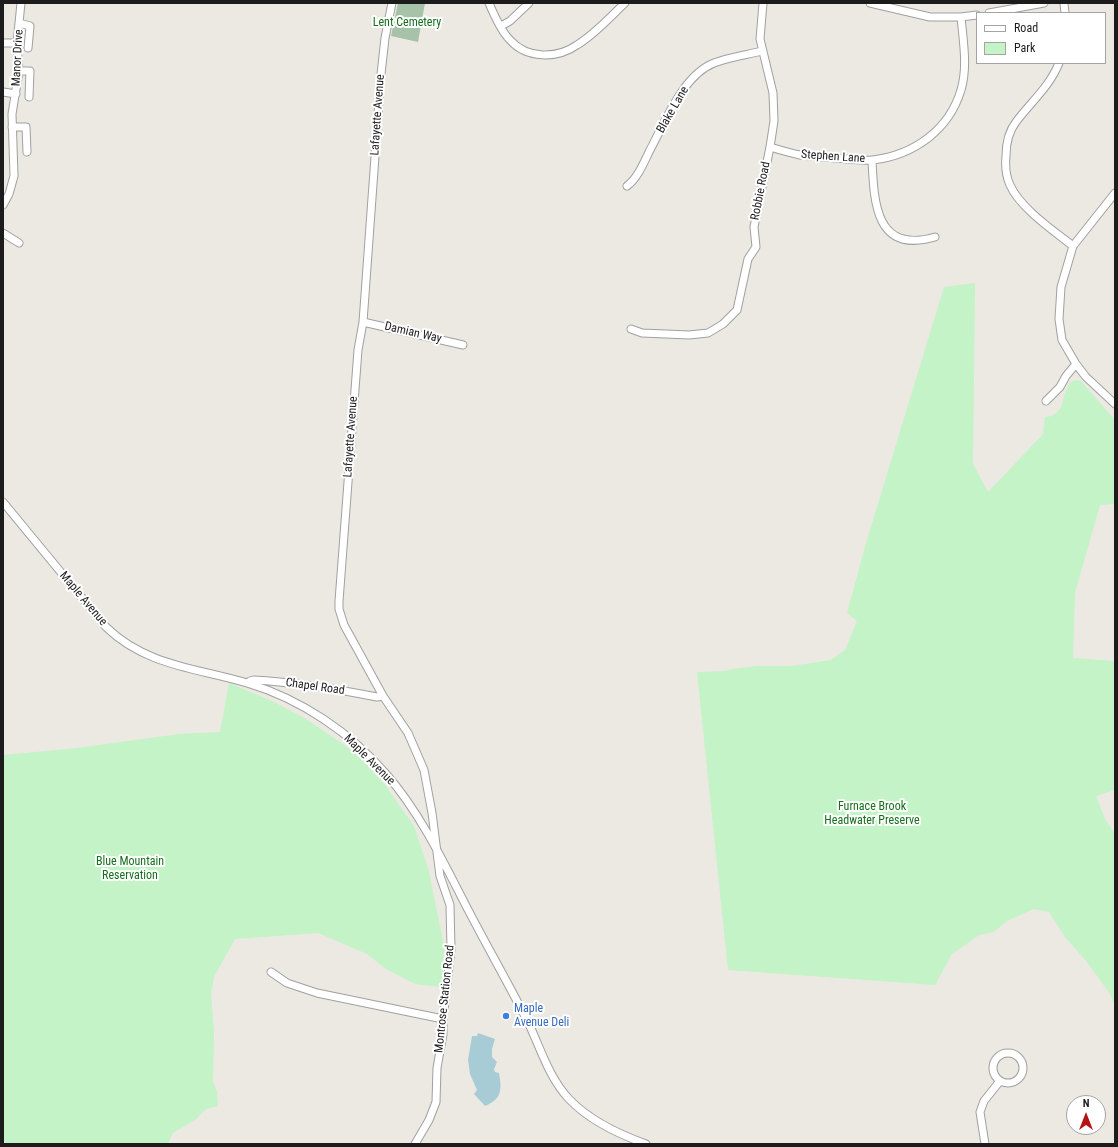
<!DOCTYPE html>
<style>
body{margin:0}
#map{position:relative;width:1118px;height:1147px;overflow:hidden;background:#ece9e3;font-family:"Roboto Condensed",sans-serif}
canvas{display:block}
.frame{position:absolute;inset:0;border:4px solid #1c1c1c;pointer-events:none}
.legend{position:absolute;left:976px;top:12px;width:130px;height:52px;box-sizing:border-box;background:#fff;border:1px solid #a4a4a4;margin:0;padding:5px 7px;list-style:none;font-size:12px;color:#1c1c1c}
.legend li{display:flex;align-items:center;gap:8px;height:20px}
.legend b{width:20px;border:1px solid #a4a4a4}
.north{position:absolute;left:1066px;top:1095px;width:40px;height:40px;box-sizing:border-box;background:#fff;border:1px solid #a4a4a4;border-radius:50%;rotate:0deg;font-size:11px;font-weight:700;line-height:16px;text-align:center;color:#1c1c1c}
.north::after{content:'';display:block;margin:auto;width:14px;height:18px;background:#b51215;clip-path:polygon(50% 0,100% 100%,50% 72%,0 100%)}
</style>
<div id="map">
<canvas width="1118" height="1147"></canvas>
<div class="frame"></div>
<ul class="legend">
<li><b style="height:5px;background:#fff"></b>Road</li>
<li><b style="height:11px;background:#c3f3c6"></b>Park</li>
</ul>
<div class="north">N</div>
</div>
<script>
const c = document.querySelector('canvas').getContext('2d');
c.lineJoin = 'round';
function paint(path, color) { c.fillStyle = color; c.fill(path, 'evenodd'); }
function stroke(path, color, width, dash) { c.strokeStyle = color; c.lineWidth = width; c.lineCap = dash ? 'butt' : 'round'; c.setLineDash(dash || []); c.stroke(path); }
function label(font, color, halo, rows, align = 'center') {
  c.font = font + ' "Roboto Condensed",sans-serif'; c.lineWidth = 4; c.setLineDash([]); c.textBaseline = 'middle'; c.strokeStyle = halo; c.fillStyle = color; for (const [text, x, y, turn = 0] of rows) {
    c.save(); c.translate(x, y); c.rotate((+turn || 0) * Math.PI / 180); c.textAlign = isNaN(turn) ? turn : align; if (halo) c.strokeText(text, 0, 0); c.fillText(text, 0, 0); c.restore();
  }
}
const cemetery = new Path2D(`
 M398,3H425L418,42L391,36Z`);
const park = new Path2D(`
 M975,283L973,464L988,492L1043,434L1045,417C1068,415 1059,394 1072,381L1077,380L1081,381L1115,420V504L1100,505L1075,593L1073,658L1115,661V790L1096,796L1105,819L1115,834V1006L1110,994L1087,962L1065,937L1049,912L1034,909L1007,921L994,932L979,935L952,954L935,985L728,970L697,672L725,671L732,669L757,666H792L831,660L845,650L857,621L847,613L866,543L944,287Z
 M229,683L274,702L306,719L353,751L383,782L414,826L428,868L444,945L442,987L415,984L386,969L367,954L318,933L235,939L214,977L211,994L214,1032L213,1082L217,1091L218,1106L206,1109L195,1120L173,1133L168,1144H3V755L77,748L179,734L220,732Z`);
const water = new Path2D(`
 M478,1033L495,1039L492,1049V1057L497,1062L494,1069L495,1072L499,1073C502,1090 502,1099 485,1106L474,1094L477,1090L470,1074L468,1060L472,1036H477Z`);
const minor = new Path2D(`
 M392,3L385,38L381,74L363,322L358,350L339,601V609L344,625L383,696L408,733L424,770L432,813L440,876L450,905L451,949L443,1019V1034L437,1068L436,1102L429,1120L415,1144
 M489,3C494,15 501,31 510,40C527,59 557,59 577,45C595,34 610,17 625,3
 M870,3L930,17H961L977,15
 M1064,3L1065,13
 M989,13L1044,3
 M19,23L30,26L28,48
 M501,26L510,21L529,3
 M3,43H17
 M1059,63C1050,86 1031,102 1016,122C1009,131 1006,144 1006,156C1005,166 1006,176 1010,185C1020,208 1054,231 1073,246
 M19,71H30L29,97
 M3,92L16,94
 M12,127H26L27,152
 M770,147C780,150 790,153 800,155C812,156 824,157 836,158C848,159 861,161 873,160C914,155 949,130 961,90C968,67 963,40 961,17
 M872,160C874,204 876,254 935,237
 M627,186C638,178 644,162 650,150C665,122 683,75 714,63C729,57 746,55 762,51
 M1115,193L1073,246L1061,287L1059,319L1062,340L1076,364L1086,377L1115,404
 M3,205L9,194L14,176L12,114L19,71L17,43L21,3
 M3,233L19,243
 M363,322L463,345
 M631,329L642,333L689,335L708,333L723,324L737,310L748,259L756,247L754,227L770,147L774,121L773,93L760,39L763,3
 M1046,401L1060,387L1066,376L1076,364
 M3,502L106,627C146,666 197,668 247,683C301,699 351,733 387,775C419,812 441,857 463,900C484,941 507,981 528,1022C540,1047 549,1078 569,1099C589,1120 618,1134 646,1144
 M248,683L250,681L254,680C296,682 336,689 377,697L383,696
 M271,972L287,983L317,993L443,1019
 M993 1068a15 15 0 1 1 30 0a15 15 0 1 1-30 0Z
 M985,1144L980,1112L984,1101L1000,1081`);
const markers = [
 [506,1016,4,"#3f7fe0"]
];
const parkNames = [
 ["Lent Cemetery",407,23],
 ["Furnace Brook",872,807],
 ["Headwater Preserve",872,821],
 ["Blue Mountain",130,862],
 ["Reservation",130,876]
];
const streetNames = [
 ["Manor Drive",18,58,-87],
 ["Blake Lane",673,110,-60],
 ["Lafayette Avenue",378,115,-86],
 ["Stephen Lane",833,157,4],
 ["Robbie Road",761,191,-79],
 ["Damian Way",413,333,13],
 ["Lafayette Avenue",351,437,-86],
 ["Maple Avenue",83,599,50],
 ["Chapel Road",315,687,8],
 ["Maple Avenue",369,760,45],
 ["Montrose Station Road",445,999,-84]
];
const shopNames = [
 ["Maple",514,1009],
 ["Avenue Deli",514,1023]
];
paint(cemetery, '#a6c3aa');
paint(park, '#c3f3c6');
paint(water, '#a7ccd6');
stroke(minor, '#a0a0a0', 9);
stroke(minor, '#fff', 7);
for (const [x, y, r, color] of markers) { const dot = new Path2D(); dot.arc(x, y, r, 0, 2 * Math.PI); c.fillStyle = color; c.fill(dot); stroke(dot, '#fff', 1.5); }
label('12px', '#156f1b', '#fff', parkNames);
label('12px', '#1c1c1c', '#fff', streetNames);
label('12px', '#366cbe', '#fff', shopNames, 'left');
</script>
